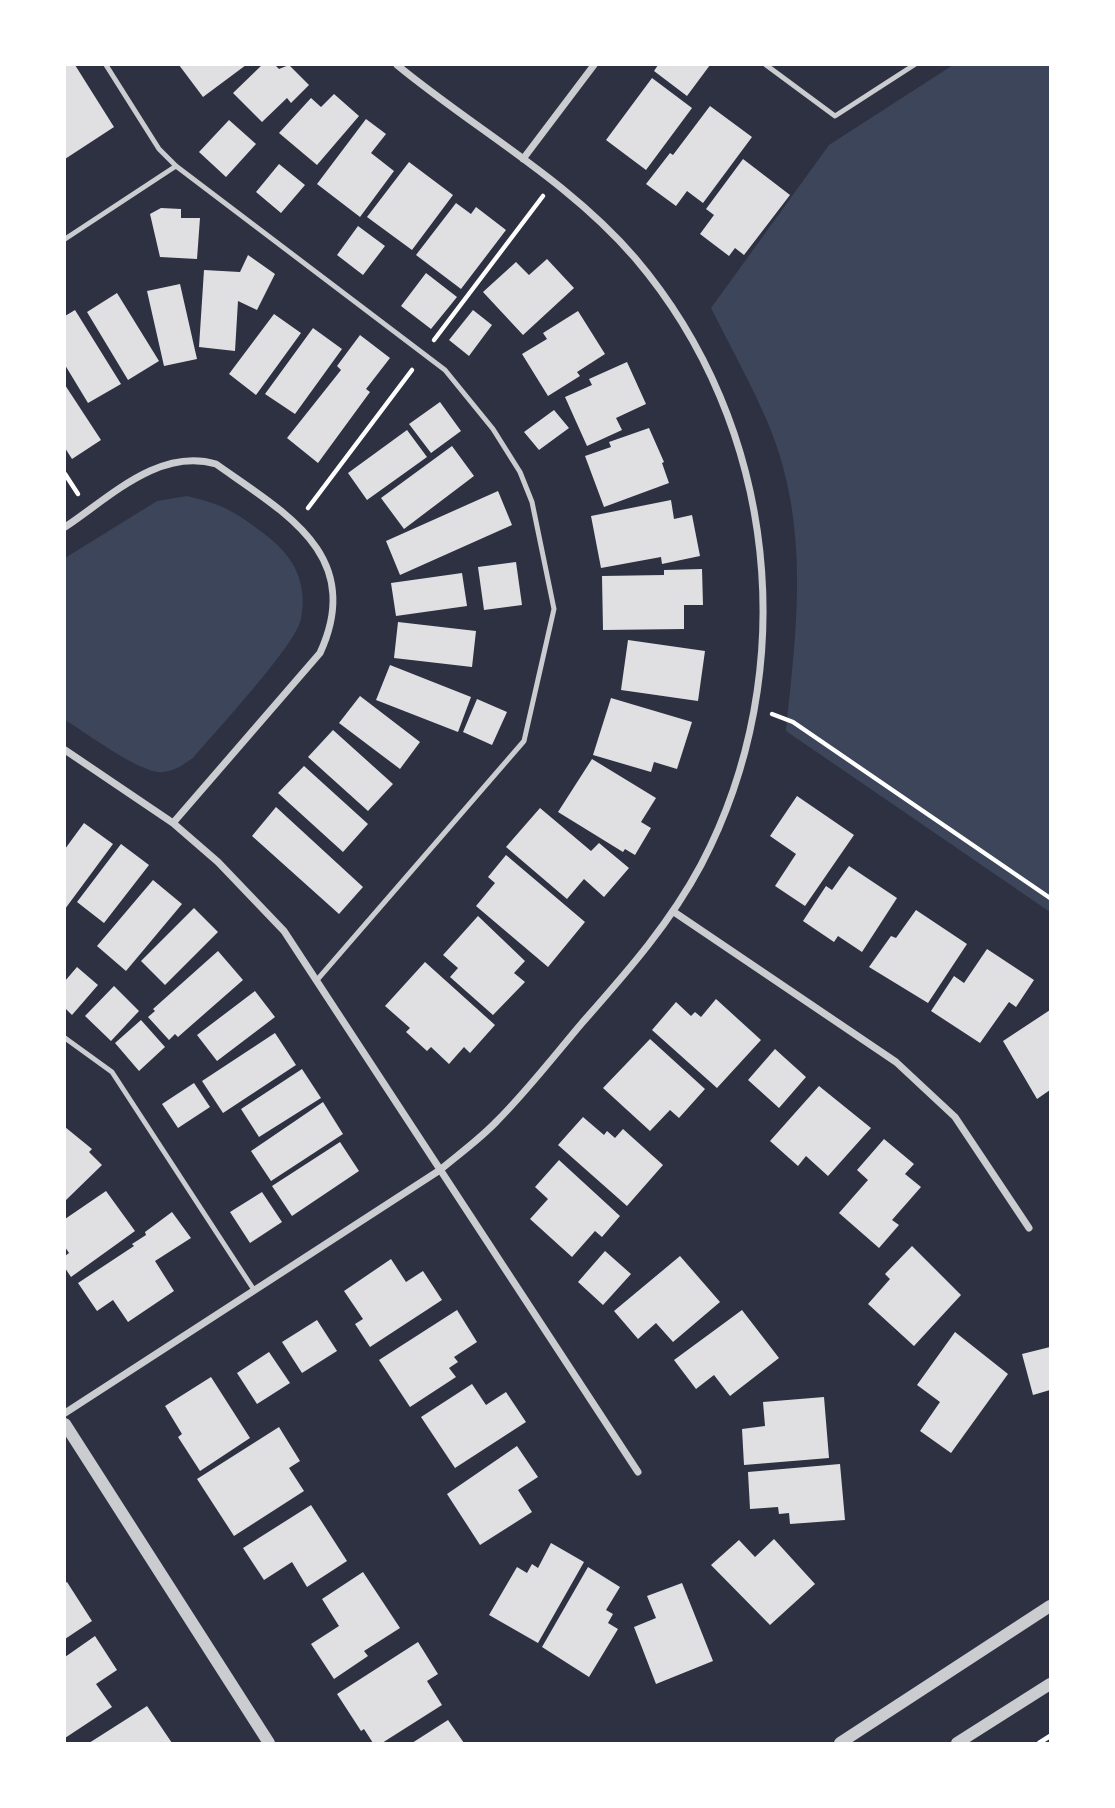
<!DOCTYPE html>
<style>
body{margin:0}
#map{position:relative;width:1115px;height:1808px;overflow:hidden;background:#2d3142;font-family:"Titillium Web",sans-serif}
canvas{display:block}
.frame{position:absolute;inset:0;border:66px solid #fff;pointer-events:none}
</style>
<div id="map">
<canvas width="1115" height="1808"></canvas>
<div class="frame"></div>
</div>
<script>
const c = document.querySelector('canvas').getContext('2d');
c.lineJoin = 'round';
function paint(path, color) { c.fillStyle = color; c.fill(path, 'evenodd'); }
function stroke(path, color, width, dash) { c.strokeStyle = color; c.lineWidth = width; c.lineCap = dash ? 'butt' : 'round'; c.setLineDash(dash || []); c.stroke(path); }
const green = new Path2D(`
 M953,65H1050V912L786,731C797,627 810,529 770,428C753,387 731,348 711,308L829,145Z
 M187,496C225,505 236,512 267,536C294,557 308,583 301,619C296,645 215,732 193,758C184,764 175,771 163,772C142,775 85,732 65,720V558L157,501Z`);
const building = new Path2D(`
 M65,65H75L114,127L65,159Z
 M179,65H246L203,97Z
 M262,65H275L279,69L289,65L309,85L291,103L287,98L262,122L233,93Z
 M658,65H710L687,96L654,71Z
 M652,78L692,108L646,170L606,140Z
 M334,94L359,116L317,165L279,133L311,98L321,107Z
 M710,106L752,137L703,203L687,191L676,206L646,184L670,153L673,155Z
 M366,119L386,134L371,153L394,171L360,217L317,184Z
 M229,120L256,144L226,177L199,152Z
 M743,159L790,195L744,255L735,248L729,256L700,234L714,215L706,209Z
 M409,162L453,195L412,250L367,217Z
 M279,164L305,185L281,213L256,192Z
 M456,203L471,214L476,207L506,230L461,289L416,255Z
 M161,208L181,209V218H200L197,259L160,257L150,214Z
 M358,226L385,246L363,275L337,255Z
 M248,255L275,274L257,310L238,301L235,351L199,347L204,270L240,272Z
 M547,259L574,288L523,335L483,292L516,262L529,275Z
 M426,273L457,297L431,329L401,306Z
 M180,284L197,359L164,366L147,291Z
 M117,293L159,361L128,380L87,312Z
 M75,310L121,384L88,403L65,365V316Z
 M473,310L492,325L469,356L449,340Z
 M578,311L605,354L577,372L580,376L548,396L522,354L547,339L543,333Z
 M274,314L301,333L256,395L229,374Z
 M313,328L342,349L295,414L265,394Z
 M360,335L390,358L366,389L370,392L318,463L287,438L341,370L337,366Z
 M627,362L646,404L616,418L622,430L587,446L565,397L592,385L589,379Z
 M65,385L101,440L72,459L65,448Z
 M440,402L461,431L431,453L409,424Z
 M554,410L569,428L539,450L524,432Z
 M649,428L664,462L662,463L669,483L604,507L585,456L611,447L609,442Z
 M407,430L427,457L367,500L348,473Z
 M452,446L474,476L404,529L381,498Z
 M498,491L512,525L400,575L386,541Z
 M671,500L674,519L692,515L700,556L662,564L661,557L601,568L591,516Z
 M516,562L522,605L484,610L478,567Z
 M702,569L703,605H684V629L603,630L602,576L664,575V570Z
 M462,573L467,606L396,616L391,583Z
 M398,622L476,631L472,667L394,658Z
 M628,640L705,651L698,701L621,690Z
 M390,665L471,697L458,732L376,700Z
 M360,696L420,742L400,769L339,723Z
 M611,698L692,722L677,769L654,762L651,772L593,755Z
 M477,699L507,712L492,745L463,732Z
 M333,730L393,784L368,811L308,757Z
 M592,759L656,798L641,822L651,828L635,855L625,849L623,852L558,812Z
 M304,766L368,824L343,852L278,793Z
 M797,796L854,835L805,906L775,886L796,854L770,836Z
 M276,807L363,887L339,914L252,836Z
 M540,808L591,851L599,843L629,868L604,897L584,879L567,899L506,847Z
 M84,823L113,844L65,909V849Z
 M121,844L149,865L104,923L77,902Z
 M506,855L585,922L548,967L476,906L495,883L488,877Z
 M849,866L897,898L862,952L838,936L834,942L803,921L826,886L832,890Z
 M153,880L182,904L126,971L97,946Z
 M194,908L218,932L165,985L141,961Z
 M916,910L967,944L928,1003L869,967L891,936L896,938Z
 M478,916L525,961L514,973L525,982L493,1015L450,977L458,968L443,955Z
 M987,949L1034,980L1016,1007L1009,1002L980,1043L931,1011L954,976L964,983Z
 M218,951L243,980L178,1037L175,1034L169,1040L148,1017L155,1011L153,1009Z
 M425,962L495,1025L470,1053L464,1047L449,1064L431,1047L427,1051L406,1032L410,1028L385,1006Z
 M77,967L98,985L72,1015L65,1008V981Z
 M114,986L139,1011L111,1041L85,1016Z
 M255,991L275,1017L217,1061L197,1035Z
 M716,999L761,1040L717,1088L652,1030L676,1002L691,1016L695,1012L701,1017Z
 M1050,1010V1090L1037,1099L1003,1041Z
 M141,1020L165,1047L139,1071L115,1043Z
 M275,1033L296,1065L223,1113L202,1081Z
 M650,1039L705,1089L679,1118L670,1110L650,1131L603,1088Z
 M775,1049L806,1077L779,1108L748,1080Z
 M302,1069L321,1098L259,1137L241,1109Z
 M194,1083L210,1107L178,1128L162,1104Z
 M819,1086L871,1128L828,1176L806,1156L798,1166L770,1141Z
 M323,1102L343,1134L271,1181L251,1151Z
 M583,1117L604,1135L607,1131L615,1138L623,1129L663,1165L627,1206L558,1145Z
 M65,1127L92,1149L89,1152L102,1165L65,1201Z
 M884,1139L914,1164L905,1174L921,1187L892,1220L899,1225L879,1248L839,1213L868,1180L857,1170Z
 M340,1142L359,1171L292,1216L272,1186Z
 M559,1160L620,1216L602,1237L595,1231L572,1257L530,1219L548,1199L535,1187Z
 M106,1191L135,1231L71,1277L65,1268V1256L69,1253L65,1247V1219Z
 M262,1192L282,1222L250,1243L230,1212Z
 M172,1212L191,1238L155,1261L174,1291L128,1322L113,1300L97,1311L78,1283L134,1246L132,1244L146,1235L145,1232Z
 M912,1246L961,1295L914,1346L868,1304L890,1279L885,1274Z
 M605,1251L631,1274L603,1305L578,1282Z
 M680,1256L720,1302L673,1342L656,1323L638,1339L614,1311Z
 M391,1259L406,1282L423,1271L442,1300L370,1347L355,1324L363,1319L344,1291Z
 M457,1310L477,1342L454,1357L458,1362L449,1368L456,1377L410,1407L379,1360Z
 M742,1310L779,1358L730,1396L714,1375L696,1389L674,1360Z
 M317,1320L337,1351L302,1373L282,1342Z
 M955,1332L1008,1374L951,1453L920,1431L940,1402L917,1385Z
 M1050,1347V1390L1033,1395L1022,1354Z
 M269,1352L290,1383L257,1404L237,1373Z
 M211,1377L250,1438L200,1471L178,1437L182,1434L165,1406Z
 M472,1384L486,1405L506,1392L526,1422L455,1468L421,1417Z
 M824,1397L829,1458L744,1465L742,1429L765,1426L763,1402Z
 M279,1427L300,1461L289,1468L304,1491L234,1536L197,1479Z
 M517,1446L538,1477L518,1490L532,1512L480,1545L447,1494Z
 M840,1464L845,1520L790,1524L789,1513L779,1514L778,1507L750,1509L748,1472Z
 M311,1505L347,1561L307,1587L292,1562L264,1580L243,1548Z
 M774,1539L815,1584L770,1625L711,1565L739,1540L755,1557Z
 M551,1543L584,1562L538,1643L489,1615L517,1567L527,1573L532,1564L538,1568Z
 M588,1567L620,1587L606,1610L613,1614L608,1623L618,1629L589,1677L542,1647Z
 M363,1572L400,1628L364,1651L368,1656L334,1679L311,1644L339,1626L322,1599Z
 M67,1582L92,1621L65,1639V1583Z
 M682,1583L713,1661L656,1684L634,1627L656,1618L647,1596Z
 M95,1636L117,1670L96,1684L112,1707L65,1738V1657Z
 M418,1642L438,1674L427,1681L442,1705L382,1743H373L364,1729L361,1731L337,1694Z
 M147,1706L172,1743H89L144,1708Z
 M448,1720L464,1743H412Z`);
const path = new Path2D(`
 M434,340L543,196
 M65,474L78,494
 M308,508L412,370
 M772,714L793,722L1050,898
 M1039,1743L1050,1736`);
const service = new Path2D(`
 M106,65L159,149L176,166L445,370L493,429L520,472L532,502L554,609L524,741L317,980
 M766,65L835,116L914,65
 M65,239L176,166
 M65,1038L112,1072L254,1290`);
const minor = new Path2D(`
 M523,159L594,65
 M65,527C109,498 159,447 216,464C285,513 365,555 320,653L173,823
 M65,750L173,823L218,862L284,931L638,1472
 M674,912L896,1062L955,1117L1029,1228
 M65,1413L440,1170C459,1154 480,1139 497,1121C527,1091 554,1056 582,1023C626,973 669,925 701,865C803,670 778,426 635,258C568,180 476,130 397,65`);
const tertiary = new Path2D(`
 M65,1424L269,1743
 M840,1743L1050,1606
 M957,1743L1050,1684`);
paint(green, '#3c4559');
paint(building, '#e0e0e3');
stroke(path, '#fff', 4.5);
stroke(service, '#caccd0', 5);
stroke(minor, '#caccd0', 7);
stroke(tertiary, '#caccd0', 12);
</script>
